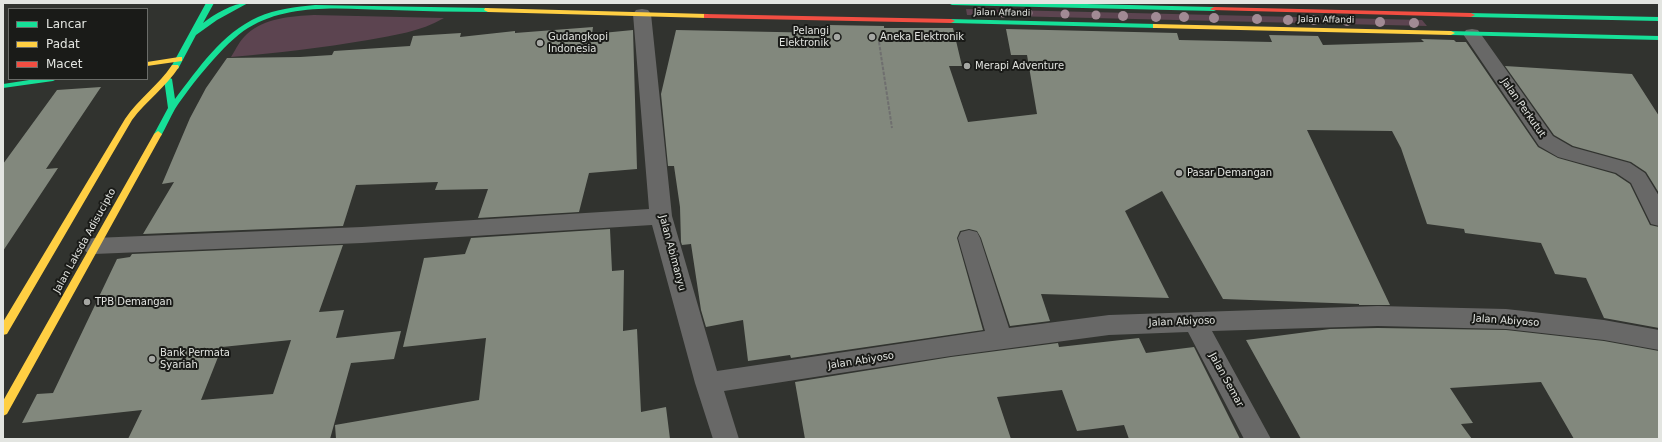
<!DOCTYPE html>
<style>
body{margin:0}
#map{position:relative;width:1662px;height:442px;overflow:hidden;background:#31332f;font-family:"DejaVu Sans",sans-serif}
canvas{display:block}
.frame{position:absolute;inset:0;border:4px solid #e3e5e1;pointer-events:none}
.legend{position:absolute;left:8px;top:8px;width:140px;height:72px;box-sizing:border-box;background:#1a1b18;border:1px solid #6a6c68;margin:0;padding:5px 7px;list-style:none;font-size:12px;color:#e3e5e1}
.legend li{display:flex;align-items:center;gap:8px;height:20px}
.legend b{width:20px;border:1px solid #6a6c68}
</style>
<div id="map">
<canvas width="1662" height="442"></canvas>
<div class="frame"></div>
<ul class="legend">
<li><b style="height:5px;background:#16e098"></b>Lancar</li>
<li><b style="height:5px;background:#ffcf43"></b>Padat</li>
<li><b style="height:5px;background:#f24e42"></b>Macet</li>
</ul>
</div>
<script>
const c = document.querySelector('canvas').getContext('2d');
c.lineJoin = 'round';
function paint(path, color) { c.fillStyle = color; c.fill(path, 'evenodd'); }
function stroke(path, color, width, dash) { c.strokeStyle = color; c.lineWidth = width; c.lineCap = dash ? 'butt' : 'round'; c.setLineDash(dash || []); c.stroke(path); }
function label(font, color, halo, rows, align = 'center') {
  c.font = font + ' "DejaVu Sans",sans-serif'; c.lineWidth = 4; c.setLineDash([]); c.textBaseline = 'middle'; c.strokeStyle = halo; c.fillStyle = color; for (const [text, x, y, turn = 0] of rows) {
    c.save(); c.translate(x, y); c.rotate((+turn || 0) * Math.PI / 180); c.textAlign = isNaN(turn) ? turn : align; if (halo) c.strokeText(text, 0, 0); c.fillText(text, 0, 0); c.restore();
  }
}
const green = new Path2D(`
 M966,9L1422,20L1427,26L967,15Z
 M314,15L444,18C420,32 394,35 368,40C322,48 277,53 231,57C236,49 240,40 247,34C264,18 292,16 314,15Z`);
const building = new Path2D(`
 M828,25L884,26V28H953L962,66H949L968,122L1037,114L1027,55H1011L1006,29L1177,33L1179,40L1272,42L1269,35L1318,36L1323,45L1424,42L1421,39L1454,40L1456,42H1466L1538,147L1558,158L1615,174L1630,184L1650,225L1659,227V328L1604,318L1586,278L1555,274L1541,243L1465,233L1464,229L1427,224L1401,148L1392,131L1307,130L1390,305H1359V304L1223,299L1162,191L1125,211L1169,298L1041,294L1050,321L1010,326L981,238L977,231L969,229L960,231L957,238L983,330L791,358L790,355L748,361L743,320L706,327L701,310L691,244L682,245L681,242L680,207L674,166H668L661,94L676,30L827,33Z
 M593,27L592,34L633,30L637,169L589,173L579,212L478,218L488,189L435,190L438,182L356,185L343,226L143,234L174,182L162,184L190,118L206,88L227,58L300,57L332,55L334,51L410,46L413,36L461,33L460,37L515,31V33Z
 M1505,66L1632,74L1659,116V193L1646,172L1631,162L1573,146L1554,135Z
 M101,87L46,169L58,168L3,251V164L57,90Z
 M610,229L612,271L624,270L623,331L637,329L641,412L666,407L670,439H336L335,425L479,400L486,338L403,347L424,258L465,254L471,238Z
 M343,245L319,312L344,310L336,338L401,331L394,359L351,363L330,439H128L142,410L22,423L37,394L53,393L117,259L130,257L132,254ZM291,340L273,394L201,400L222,347Z
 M1378,328L1506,330L1604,341L1659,351V439H1574L1541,382L1450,388L1473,423L1461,424L1472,439H1301L1246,340L1330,329Z
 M1139,338L1146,353L1194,347L1240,439H1129L1124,425L1077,431L1062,390L997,397L1011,439H805L795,382L951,357L1058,343L1059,347Z`);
const path = new Path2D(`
 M879,42L892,128`);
const street = new Path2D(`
 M642,9L648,10L651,14L672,216L717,371L985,331L958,238L961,232L969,230L977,232L980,238L1009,328L1109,315L1378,306L1506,309L1604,320L1659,330V350L1604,340L1506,329L1378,326L1212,331L1271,439H1244L1188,332L1109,335L951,356L724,391L739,439H713L695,383L652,225L362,243L94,254L86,252L83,246L86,240L94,238L362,227L649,209L633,14L636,10Z
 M1472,29L1478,30L1553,136L1572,147L1630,163L1645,173L1659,196V226L1651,224L1631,183L1616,173L1558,157L1539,146L1463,34L1466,30Z`);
const fast = new Path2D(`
 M206,3H214L203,23C215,14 232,3 248,3L217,20L196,35L178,69H172L171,67Z
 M948,3H1044L1214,7L1218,9L1214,11L952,5Z
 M315,5L488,8L492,10L488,12C456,12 423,11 391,10C344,9 290,2 248,28C224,43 191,85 175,109C170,118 166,127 161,136H155L154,134L168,108L164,79L165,77H168L172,79L175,99C198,69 222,33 258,17C276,9 296,7 315,5Z
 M1468,13L1659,17V21L1471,17L1467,15Z
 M948,19L1156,24L1160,26L1156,28L951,23L947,21Z
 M1448,31L1659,36V40L1451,35H1448Z
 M36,79H57L53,81L3,88V84Z`);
const slow = new Path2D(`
 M485,8L707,14L711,16L707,18L488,12L484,10Z
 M1153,24L1451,31L1455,33L1451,35L1156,28H1153Z
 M179,57H182V61L147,66V62Z
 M172,65H178L179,67C166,87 146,101 132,120L7,334L3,335V322L125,119C138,99 159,85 172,65Z
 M158,131L162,134L7,414L3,416V401L154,134Z`);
const jam = new Path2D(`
 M1214,7L1471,13L1475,15L1471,17L1212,10L1210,9Z
 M704,14L951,19L955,21L951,23L707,18H704Z`);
const trees = [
 [979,12,4.5],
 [1003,13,4.5],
 [1028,13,4.5],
 [1065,14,4.5],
 [1096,15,4.5],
 [1123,16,5],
 [1156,17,5],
 [1184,17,5],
 [1214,18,5],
 [1257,19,5],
 [1288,20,5],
 [1314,20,5],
 [1347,21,5],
 [1380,22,5],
 [1414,23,5]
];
const markers = [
 [837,37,4,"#a5a7a3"],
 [872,37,4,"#a5a7a3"],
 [540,43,4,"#a5a7a3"],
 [967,66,4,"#a5a7a3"],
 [1179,173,4,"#a5a7a3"],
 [87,302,4,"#a5a7a3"],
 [152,359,4,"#a5a7a3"]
];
const farStreetnames = [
 ["Jalan Affandi",1002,13,1],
 ["Jalan Affandi",1326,20,1]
];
const poiNames = [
 ["Pelangi",829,31,"right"],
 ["Elektronik",829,43,"right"],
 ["Gudangkopi",548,37],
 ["Indonesia",548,49],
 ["Aneka Elektronik",880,37],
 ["Merapi Adventure",975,66],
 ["Pasar Demangan",1187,173],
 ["TPB Demangan",95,302],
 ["Bank Permata",160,353],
 ["Syariah",160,365]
];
const streetNames = [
 ["Jalan Perkutut",1523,108,55],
 ["Jalan Laksda Adisucipto",85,241,-61],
 ["Jalan Abimanyu",672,253,75],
 ["Jalan Abiyoso",1506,321,4],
 ["Jalan Abiyoso",1182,322,-2],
 ["Jalan Abiyoso",861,361,-9],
 ["Jalan Semar",1226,380,61]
];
paint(green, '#5c4450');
paint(building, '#82887d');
stroke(path, '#6f6f6f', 2, [3.5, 1.5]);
paint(street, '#686867');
paint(fast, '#16e098');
paint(slow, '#ffcf43');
paint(jam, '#f24e42');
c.fillStyle = '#a18a94';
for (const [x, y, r] of trees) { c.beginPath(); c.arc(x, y, r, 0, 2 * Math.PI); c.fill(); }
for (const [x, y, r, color] of markers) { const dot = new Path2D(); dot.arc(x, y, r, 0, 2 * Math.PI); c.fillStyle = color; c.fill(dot); stroke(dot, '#1a1b18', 1.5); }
label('9px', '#e3e5e1', '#1a1b18', farStreetnames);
label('10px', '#e3e5e1', '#1a1b18', poiNames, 'left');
label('10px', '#e3e5e1', '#1a1b18', streetNames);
</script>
